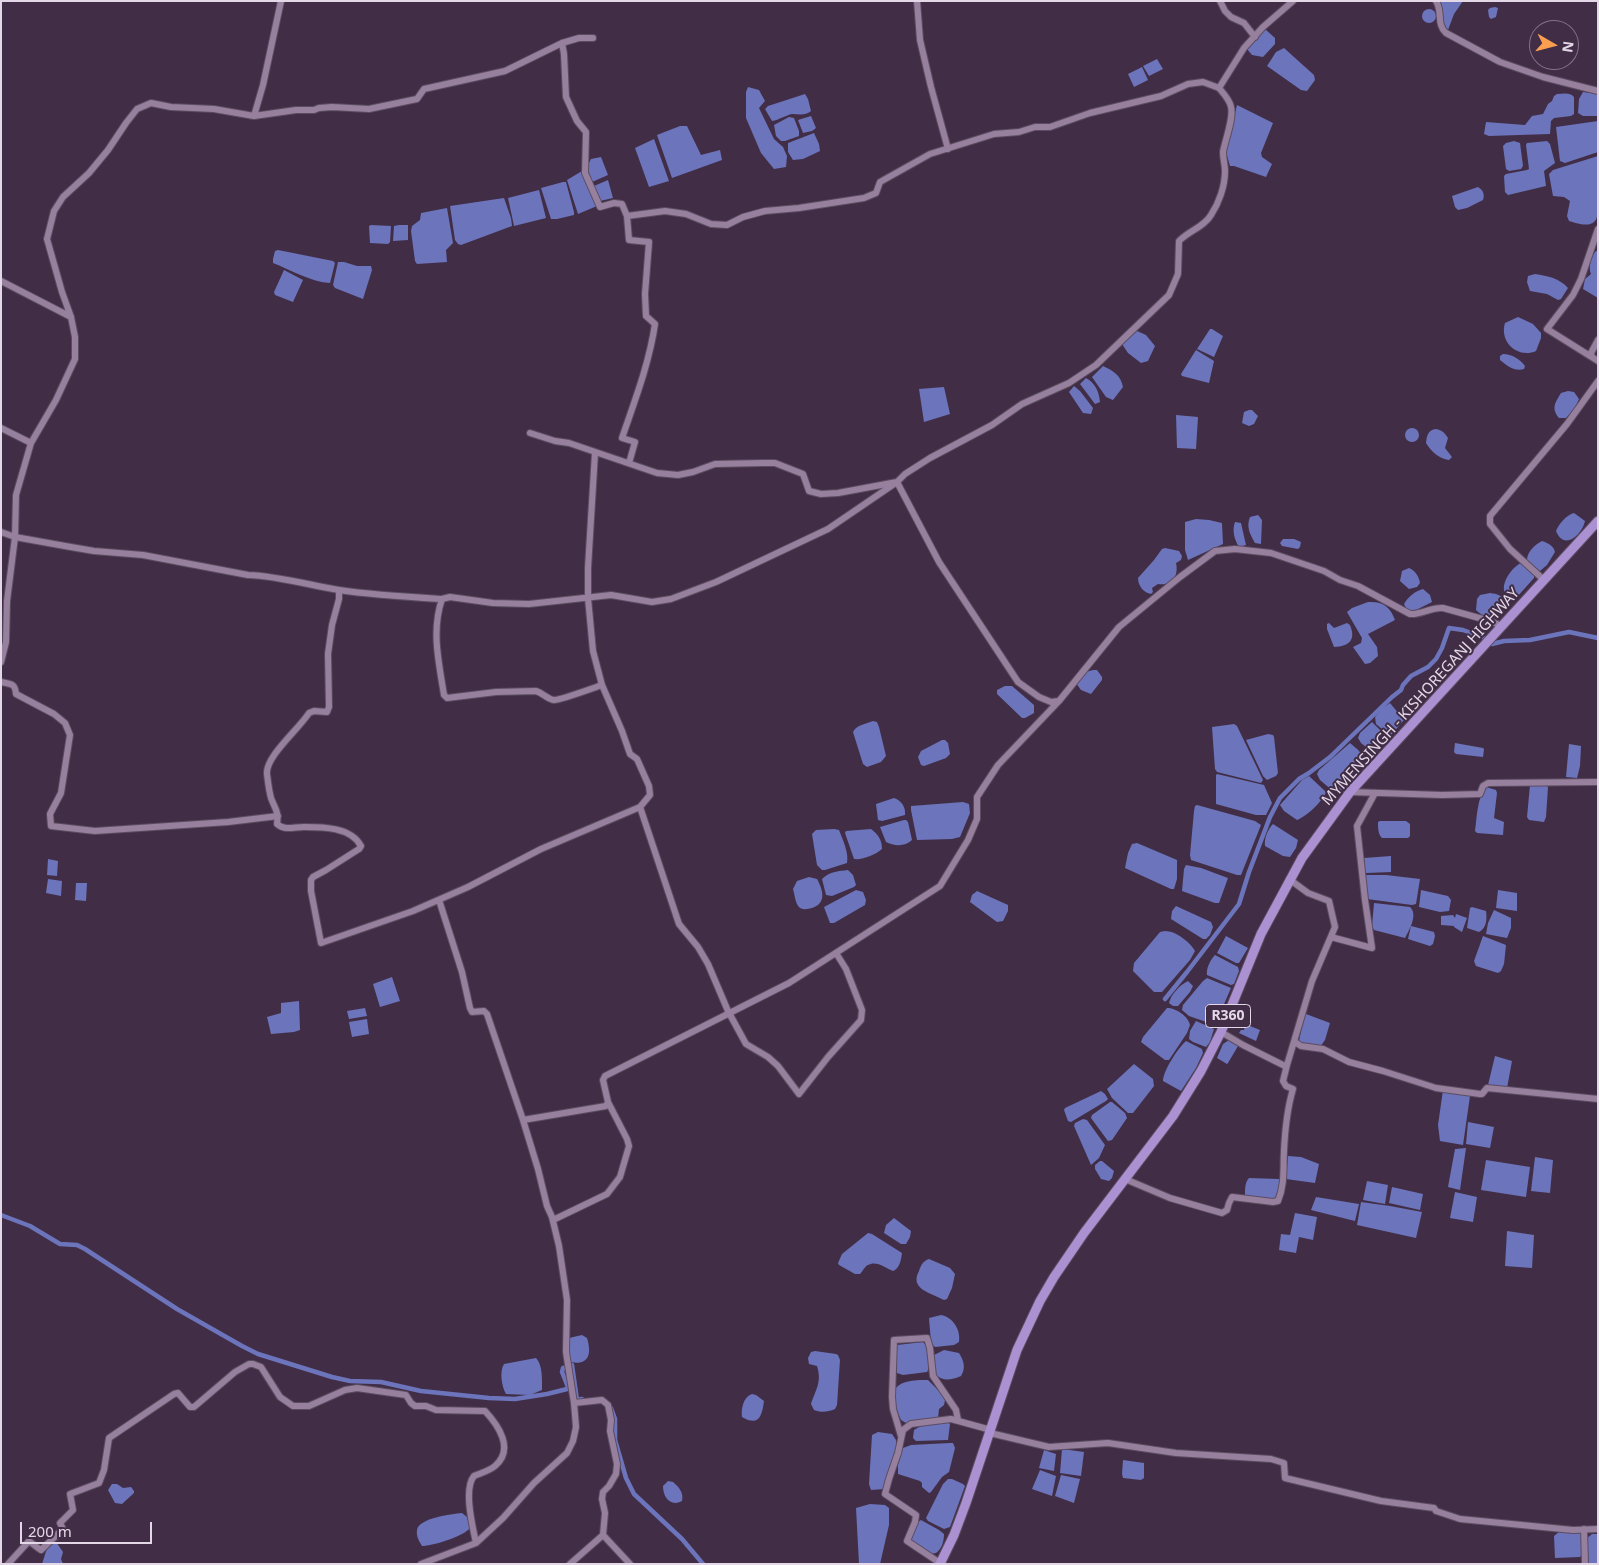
<!DOCTYPE html>
<style>
body{margin:0}
#map{position:relative;width:1599px;height:1565px;overflow:hidden;background:#412e46;font-family:"Noto Sans",sans-serif}
canvas{display:block}
.frame{position:absolute;inset:0;border:2px solid #e4d8e8;pointer-events:none}
.north{position:absolute;left:1529px;top:20px;width:50px;height:50px;box-sizing:border-box;background:#412e46;border:1px solid #827287;border-radius:50%;rotate:98deg;font-size:14px;font-weight:700;line-height:20px;text-align:center;color:#e4d8e8}
.north::after{content:'';display:block;margin:auto;width:18px;height:22px;background:#fa9f4f;clip-path:polygon(50% 0,100% 100%,50% 72%,0 100%)}
.scale{position:absolute;left:20px;top:1522px;width:132px;height:22px;box-sizing:border-box;border:2px solid #e4d8e8;border-top:0;padding-left:6px;font-size:15px;line-height:18px;white-space:nowrap;color:#e4d8e8;-webkit-text-stroke:4px #412e46;paint-order:stroke}
</style>
<div id="map">
<canvas width="1599" height="1565"></canvas>
<div class="frame"></div>
<div class="north">N</div>
<div class="scale">200 m</div>
</div>
<script>
const c = document.querySelector('canvas').getContext('2d');
c.lineJoin = 'round';
function paint(path, color) { c.fillStyle = color; c.fill(path, 'evenodd'); }
function stroke(path, color, width, dash) { c.strokeStyle = color; c.lineWidth = width; c.lineCap = dash ? 'butt' : 'round'; c.setLineDash(dash || []); c.stroke(path); }
function label(font, color, halo, rows, align = 'center') {
  c.font = font + ' "Noto Sans",sans-serif'; c.lineWidth = 4; c.setLineDash([]); c.textBaseline = 'middle'; c.strokeStyle = halo; c.fillStyle = color; for (const [text, x, y, turn = 0] of rows) {
    c.save(); c.translate(x, y); c.rotate((+turn || 0) * Math.PI / 180); c.textAlign = isNaN(turn) ? turn : align; if (halo) c.strokeText(text, 0, 0); c.fillText(text, 0, 0); c.restore();
  }
}
const water = new Path2D(`
 M1439,1H1463L1454,14L1448,30L1444,29L1442,10Z
 M1495,7L1498,8L1496,17L1491,19L1489,17L1488,10L1490,8Z
 M1422 16a7 7 0 1 1 14 0a7 7 0 1 1-14 0Z
 M1265,29L1275,38V44L1263,57L1252,55L1247,49Z
 M1284,48L1314,75L1315,80L1307,91L1301,90L1267,66L1276,52Z
 M1157,59L1163,69L1149,76L1143,66Z
 M1142,67L1148,80L1134,87L1128,74Z
 M748,87L759,90L765,101L759,108L774,139L783,147L787,156L786,167L774,169L761,153L746,118V92Z
 M1583,92L1598,94V116H1583L1578,113L1579,99Z
 M805,94L808,99L811,111C805,116 799,114 792,114C786,115 779,120 772,121L765,109L768,106Z
 M1557,94C1563,94 1570,92 1574,97V114L1571,116L1554,118L1551,121L1550,134L1489,136L1484,134L1486,122L1525,125L1532,116L1543,114L1548,104L1552,101L1554,96Z
 M1237,105L1273,123L1261,153L1262,157L1272,164L1266,177L1234,166H1230L1226,152Z
 M811,116L816,128L812,131L803,133L798,120Z
 M789,117L794,118L799,131V136L785,141H781L776,136L774,125Z
 M1598,121V152L1565,163L1560,161L1556,127Z
 M680,126H687L701,155L720,150L722,160L672,178L657,135Z
 M814,133L819,144L820,151L803,159L793,160L788,152V143Z
 M654,139L669,181L649,187L635,148Z
 M1514,141L1520,143L1523,166L1521,169L1509,171L1506,169L1503,146L1506,143Z
 M1547,141L1550,144L1555,163L1544,171L1546,186L1508,195L1505,192L1504,176L1506,174L1527,170L1529,169L1526,145L1527,143Z
 M1598,156V213C1597,215 1597,219 1595,221C1589,228 1576,223 1569,221L1567,216L1570,201L1564,197L1553,196L1549,174L1553,170Z
 M601,157L608,175L592,182L587,167L591,159Z
 M582,171L597,206L578,214L567,180Z
 M608,180L613,198L600,201L594,186Z
 M563,182H566L574,212V215L557,219H551L541,188Z
 M1478,187C1483,190 1485,194 1483,200L1467,208L1458,210L1455,207L1452,196Z
 M539,190L546,218L514,226L508,198Z
 M504,198L511,218L512,226L461,245L458,244L455,240L450,206Z
 M447,208L453,243L446,250L447,262L417,264L415,261L411,231L412,226L420,220L421,213Z
 M371,225L391,226L390,242L388,244L370,243L369,226Z
 M399,225H408V240L393,241L394,226Z
 M278,250L333,261L335,263L330,283C311,282 291,270 273,263V259L275,251Z
 M1596,251H1598V298L1583,289L1585,279L1591,274C1588,268 1591,256 1596,251Z
 M338,262H344L357,266H371L372,270L363,299L335,288L333,285Z
 M284,270L303,280L293,302L275,295L274,292Z
 M1535,274C1548,276 1559,278 1568,288L1561,299L1558,300L1547,294L1530,291L1527,282L1528,276Z
 M1518,317L1533,324L1541,333V338L1536,351C1518,359 1499,342 1505,323Z
 M1210,329H1212L1223,336L1214,357L1197,349Z
 M1137,331L1146,335L1155,346L1148,361L1141,363L1128,353L1122,344L1128,337Z
 M1196,350L1214,361L1209,383L1182,376L1181,374Z
 M1503,354C1512,354 1520,359 1525,366L1524,369C1515,372 1507,366 1500,360V356Z
 M1103,366C1114,371 1121,376 1123,387L1113,400L1106,397L1092,377Z
 M1086,378C1095,383 1099,391 1100,402L1095,404L1080,384Z
 M1074,386L1080,391L1093,408L1091,414L1083,413L1069,392Z
 M944,387L950,414L924,422L919,389Z
 M1568,391L1574,392L1579,399L1575,408L1566,418H1559C1551,408 1555,403 1561,393Z
 M1249,410H1252L1258,416L1254,424L1249,426L1242,423L1244,412Z
 M1176,415L1198,417L1196,449L1177,448Z
 M1405 435a7 7 0 1 1 14 0a7 7 0 1 1-14 0Z
 M1436,429C1442,430 1445,433 1448,438L1445,448L1452,457L1449,460C1439,459 1431,451 1426,443C1427,435 1428,430 1436,429Z
 M1574,513L1585,521C1582,535 1564,551 1556,531C1559,524 1566,515 1574,513Z
 M1258,515L1262,520L1261,544L1255,543C1250,534 1246,527 1250,517Z
 M1196,519L1209,520L1222,523L1223,544L1188,560L1185,550V522Z
 M1235,522L1241,523L1246,545L1239,547C1234,539 1232,530 1235,522Z
 M1283,539H1294L1301,542L1300,547L1298,549L1282,546L1280,543Z
 M1542,541C1548,543 1554,546 1555,552L1547,565L1540,571L1527,562C1526,553 1534,545 1542,541Z
 M1165,548L1179,551L1182,556L1181,560L1176,563C1179,576 1172,586 1158,584L1152,588L1153,592L1151,594C1144,593 1138,586 1138,578L1154,560L1162,549Z
 M1521,563L1534,574V578L1517,597C1492,598 1508,569 1521,563Z
 M1409,568C1416,571 1419,577 1420,583L1417,587L1409,589L1400,581L1402,571Z
 M1423,589L1430,595L1432,602L1414,611L1407,610L1404,604C1408,597 1415,591 1423,589Z
 M1490,593C1497,594 1503,595 1506,603L1503,612C1494,620 1484,618 1476,610L1477,599L1480,595Z
 M1368,602C1382,601 1390,606 1395,620L1368,634L1377,647L1378,656L1370,663L1365,664L1353,647L1361,643L1362,638L1347,612L1352,608Z
 M1329,623L1334,628L1347,623L1350,625C1356,640 1350,646 1334,647L1327,629V624Z
 M1093,670H1097L1102,677V680L1091,694L1081,690L1076,683L1086,672Z
 M1005,686H1012L1034,705V713L1025,718H1022L997,694V690Z
 M1390,703L1404,720L1391,735H1389L1376,724L1375,717L1381,709Z
 M873,721L877,722L879,727L886,756L881,762L867,767L863,764L853,732C856,725 866,724 873,721Z
 M1372,722L1386,736V740L1375,754L1361,743L1358,738L1360,733Z
 M1234,724L1237,726L1263,780L1261,783L1217,772L1215,769L1212,727Z
 M1268,734L1273,735L1274,737L1278,773L1276,776L1267,780L1263,776L1246,740Z
 M942,740H945L948,743L950,754L946,758L924,766L921,765L918,757L921,751Z
 M1350,743C1357,749 1365,754 1363,763L1340,792H1334L1320,780L1317,774L1319,770Z
 M1455,743L1483,748L1484,749L1483,757L1456,754L1454,752Z
 M1569,744L1581,746L1580,766L1577,778L1566,777Z
 M1217,774L1264,785L1272,803L1266,815H1256L1216,804V775Z
 M1309,776L1326,792C1322,802 1307,816 1297,820L1284,811L1280,805L1302,780Z
 M1530,785H1546L1548,787L1546,817L1544,822L1529,820L1527,817Z
 M1486,787L1496,790L1497,793L1494,818L1504,822L1503,835L1477,833L1475,831C1477,817 1477,798 1486,787Z
 M894,798C901,800 906,807 905,815L882,821L878,820L876,804Z
 M963,802L969,804L970,813L960,837L952,839L917,840L911,810V806Z
 M1197,805L1255,821L1261,825L1241,875H1237L1191,860L1190,855L1194,811L1195,806Z
 M904,820H906L908,822L912,840C905,847 894,846 886,842L880,827Z
 M1380,821H1406L1410,824V836L1408,838H1382C1378,834 1378,828 1378,822Z
 M1273,824L1298,840L1296,848L1290,857L1283,856L1265,846C1264,838 1268,829 1273,824Z
 M834,829L839,830C843,840 849,853 847,863L825,870H822L817,865L812,834L816,830Z
 M871,829C878,834 882,840 882,849C875,855 863,860 854,859L845,833L846,831Z
 M1137,843L1177,860V879L1174,889H1171L1125,868L1128,853L1132,844Z
 M1391,856V872L1366,873L1365,872L1364,858Z
 M48,859L58,861L57,876L47,875Z
 M1186,865L1201,868L1228,878L1219,903H1215L1182,891L1184,869Z
 M848,870L853,875L856,885L854,887L832,896L826,895L822,879C829,872 838,871 848,870Z
 M1366,875H1386L1420,879L1416,904L1412,905L1367,899L1365,876Z
 M809,877L817,879C823,890 827,903 812,908C808,909 804,910 800,908C795,904 795,895 793,889L797,881Z
 M48,879L62,881L61,896L46,893Z
 M76,883H87L86,901L75,900Z
 M856,890L863,892L866,900L865,905L834,923H830L824,907Z
 M1421,890L1448,896L1451,900L1449,911L1440,912L1419,907Z
 M1498,890L1517,893V911L1496,908Z
 M977,891L1008,905V911L1003,921L997,922L970,902L972,895Z
 M1374,903L1410,907C1418,914 1410,929 1405,938L1374,930L1372,926Z
 M1176,906L1211,922L1213,927L1210,935L1206,939H1203L1171,919L1172,911Z
 M1472,907L1486,911C1487,918 1487,928 1479,932L1467,928L1470,908Z
 M1494,910L1511,918V928L1507,938L1486,934L1488,923Z
 M1456,914L1467,918L1462,932L1454,927V926L1441,925V916L1453,915L1455,918Z
 M1411,926L1434,932L1435,936L1433,944L1430,946L1408,939Z
 M1165,931C1176,931 1190,942 1195,951L1190,960L1162,992H1154L1133,971L1134,963L1160,932Z
 M1226,936L1248,948L1239,963H1236L1217,953Z
 M1483,936L1506,945L1504,964L1501,971L1498,973L1476,966L1474,961Z
 M1215,955L1238,967L1239,971L1234,984L1231,985L1207,975C1206,969 1210,960 1215,955Z
 M392,977L400,1001L380,1007L373,984Z
 M1207,978L1231,988L1215,1025L1189,1016L1182,1010L1183,1005L1203,981Z
 M1188,981L1193,986L1190,992L1178,1006H1173L1169,1003C1171,994 1180,985 1188,981Z
 M299,1001L300,1030L294,1032L271,1034L267,1017L281,1013V1003Z
 M365,1008L367,1016L349,1019L347,1011Z
 M1167,1008C1176,1008 1188,1016 1190,1025L1187,1033L1169,1060H1165L1141,1042L1143,1037Z
 M1306,1014L1330,1023L1325,1040L1320,1047L1302,1043L1299,1041L1304,1017Z
 M367,1019L369,1034L352,1037L349,1022Z
 M1196,1021L1214,1029L1210,1042L1206,1047L1193,1042L1189,1039L1190,1031Z
 M1245,1024L1260,1030L1256,1041L1239,1033L1241,1030H1244Z
 M1229,1040L1238,1044V1046L1228,1063L1227,1064L1217,1058L1223,1044Z
 M1186,1041L1202,1049L1203,1053L1196,1068L1181,1091L1163,1081C1163,1071 1178,1048 1186,1041Z
 M1495,1056L1512,1061L1507,1088H1496L1488,1085Z
 M1134,1064L1153,1079L1154,1086L1133,1113H1128L1112,1098L1107,1089Z
 M1443,1090L1470,1096L1463,1145L1440,1141L1438,1125Z
 M1101,1091L1105,1094L1108,1099L1106,1101L1071,1122L1068,1121L1064,1110L1065,1108Z
 M1110,1102H1112L1125,1113L1127,1118L1112,1140L1108,1141L1091,1118L1092,1115Z
 M1083,1119L1087,1120L1105,1145L1099,1158L1091,1165L1074,1126L1075,1123Z
 M1468,1122L1494,1127L1490,1148L1466,1144Z
 M1466,1148L1460,1190L1448,1187L1455,1149Z
 M1288,1156L1301,1157L1319,1164L1315,1183L1286,1179Z
 M1535,1157L1553,1160L1550,1193L1531,1191Z
 M1486,1160L1530,1167L1526,1197L1481,1190Z
 M1100,1161H1102L1114,1171L1112,1178L1109,1181L1101,1179L1095,1169V1165Z
 M1249,1178L1279,1179L1281,1182L1277,1199L1274,1200L1246,1196L1245,1195C1245,1189 1245,1182 1249,1178Z
 M1367,1181L1388,1185L1385,1204L1363,1200Z
 M1392,1187L1423,1194L1420,1210L1389,1203Z
 M1455,1192L1477,1197L1473,1222L1450,1218Z
 M1316,1197L1359,1204L1355,1221L1311,1210Z
 M1361,1202L1390,1206L1422,1212L1416,1238L1357,1225Z
 M1295,1213L1317,1217L1313,1240L1299,1237L1296,1253L1279,1250L1281,1234L1290,1235Z
 M894,1218L911,1231L910,1237L906,1244H901L884,1233L886,1225Z
 M1507,1231L1534,1235L1532,1268L1505,1266Z
 M868,1233L872,1234L902,1253C901,1260 900,1268 893,1271C886,1268 876,1260 868,1265C865,1266 863,1271 860,1274H855L839,1265L838,1263L842,1254Z
 M929,1259L950,1268L955,1274L952,1288L947,1299L944,1300C931,1293 909,1289 919,1271C921,1265 923,1261 929,1259Z
 M941,1315C953,1317 961,1330 959,1342L954,1345L935,1347L931,1343L929,1318Z
 M582,1335L587,1338C592,1354 589,1366 570,1362L569,1353V1338Z
 M923,1342C930,1348 928,1361 928,1370L927,1372L903,1375L897,1373L895,1348L897,1345Z
 M944,1350L959,1353C964,1361 966,1368 961,1376C951,1380 943,1382 935,1374L934,1355Z
 M815,1351L836,1354L838,1355L840,1360L837,1405L835,1409C828,1412 821,1413 814,1410L811,1404C816,1389 822,1382 817,1366L809,1364L808,1358L811,1352Z
 M536,1358C543,1365 542,1381 542,1390L530,1395L506,1394C502,1387 499,1372 504,1364Z
 M920,1380H928L942,1394L945,1400L944,1405L939,1409L938,1418L906,1423L901,1420C891,1395 887,1382 920,1380Z
 M752,1394L756,1395L764,1401C762,1416 759,1427 742,1417C741,1409 743,1397 752,1394Z
 M948,1422L950,1424L948,1440L916,1441L913,1438L914,1430C924,1423 936,1424 948,1422Z
 M878,1432L892,1434L896,1440L897,1447L884,1489L871,1490L869,1484L872,1435Z
 M950,1443H953L955,1448L949,1472L942,1477L931,1492L929,1493L922,1487V1483L920,1481L898,1474V1465L903,1448L911,1445Z
 M1062,1449L1084,1452L1081,1476L1060,1473Z
 M1044,1450L1056,1454L1054,1471L1039,1468Z
 M1123,1460L1144,1463V1478L1141,1480L1123,1478L1122,1474Z
 M1040,1470L1056,1476L1052,1496L1032,1489Z
 M1061,1475L1080,1479L1074,1503L1055,1496Z
 M948,1479H952L963,1484L965,1486L950,1527L944,1529L928,1521L926,1518L943,1484Z
 M668,1481L673,1482C679,1487 684,1493 682,1501C671,1507 663,1498 663,1486Z
 M112,1484H117L123,1488L131,1487L134,1491V1493L122,1504L115,1503L108,1490Z
 M870,1504L885,1505L889,1508V1525L880,1564H859L856,1508Z
 M462,1513L467,1517L470,1528C464,1536 433,1546 422,1546C419,1541 416,1536 417,1530C419,1518 451,1514 462,1513Z
 M921,1520L939,1530L944,1534C944,1541 942,1549 936,1553L930,1554L910,1541L918,1522Z
 M1559,1532L1581,1533L1583,1553L1580,1557L1555,1558L1554,1536Z
 M1592,1534H1598V1564H1587L1586,1539Z
 M56,1542L63,1552L61,1559L63,1564H42C46,1554 45,1546 56,1542Z`);
const canal = new Path2D(`
 M1492,644L1504,641L1530,640L1569,632L1598,638
 M1165,999L1187,972L1239,904L1249,872L1270,817L1280,798L1299,779L1309,773L1330,757L1392,697L1401,690L1403,685L1411,676L1428,667L1436,659L1442,648L1449,628L1463,630L1485,638
 M1,1215L30,1226L60,1244L77,1245L85,1249L177,1309L242,1346L258,1354L332,1377L350,1381L381,1382L421,1391L489,1398L515,1399L547,1394L567,1389L568,1387L562,1372L563,1368L572,1366
 M572,1365L577,1400L582,1399
 M611,1408L615,1419V1440L626,1478L634,1494L682,1539L703,1564`);
const minor = new Path2D(`
 M917,1L920,40L931,87L948,149
 M1220,1L1225,11L1231,17L1244,23L1255,37
 M1436,1C1443,12 1436,24 1446,33L1500,62L1543,77L1598,91
 M562,43L564,54L566,97L577,121L586,132L585,173L600,207L614,203L622,204L627,216L629,240L649,242L645,294L646,316L655,324C649,364 635,400 622,438L635,442L629,463
 M254,116L296,110H314L319,108L332,107L369,109L417,99L424,89L505,71L562,43L579,38H593
 M627,216L665,211L686,214L711,224L727,225L743,217L765,211L799,208L864,198L876,193L880,182L930,154L994,134L1019,132L1035,127H1050L1090,113L1161,96L1188,84L1203,82L1219,88
 M1598,229L1581,279L1573,295L1547,329L1598,361
 M1,281L71,317
 M1592,357L1591,353L1598,340
 M1,428L31,443
 M530,433L555,441L569,443L657,473L678,475L693,472L715,464L763,463H775L803,474L809,491L821,494L838,493L897,482L905,474L930,458L992,425L1022,404L1069,383L1096,365L1169,295L1178,274L1179,241C1190,230 1204,227 1211,215C1219,203 1225,186 1225,171C1225,165 1223,159 1223,152C1225,140 1234,118 1231,107C1230,100 1223,93 1219,88L1244,48L1263,27L1293,1
 M595,453L588,568V598L593,651L602,685
 M1,532L15,537L65,546L94,551L143,555L248,575C278,576 309,585 339,590C373,595 408,597 442,599L450,597L493,603L529,604L611,595L652,602L671,599L716,582L828,529L897,482L939,562L1018,682L1039,697L1051,702L1059,701L1119,627L1180,577L1215,551L1235,549L1271,553L1324,571L1340,580L1358,586L1410,614C1421,615 1431,607 1443,608L1490,621L1502,626
 M1544,580L1510,549L1490,524V516L1567,424L1598,381
 M339,590V599L332,625L328,654L329,707L327,712L314,711L309,713C299,729 265,757 267,774C268,782 269,791 271,798C275,809 279,811 277,824C285,831 294,827 304,827C323,827 351,827 361,846L359,849L326,870L313,877L311,880V891L321,943L413,911L468,887L541,849L640,807L679,924L698,947L708,964L728,1011L746,1044L768,1057L778,1066L799,1094L828,1057L861,1020L862,1010L846,969L836,953
 M442,599C431,631 439,663 444,695L447,698L496,692L536,691C543,693 547,699 554,700C561,700 593,688 602,685L622,731L630,754L637,759L649,786L650,795L640,807
 M1,662L6,642L7,601L15,537L16,495L31,443L56,400L75,359V337L71,317L62,292L47,239L54,211L63,197L89,173L108,150L126,123L137,109L151,103L171,107L214,109L254,116L263,85L281,1
 M1,682C11,684 15,683 16,694L54,714L65,723L70,735L61,793L50,814L51,826L95,831L228,822L278,816
 M1350,792L1442,795L1480,794L1483,786L1488,783L1598,782
 M1331,937L1372,948L1365,900L1357,826L1375,793
 M1221,1032L1243,1045L1285,1066L1287,1065L1312,981L1335,927L1329,901L1308,893L1289,879
 M1295,1042L1301,1046L1323,1049L1349,1062L1383,1071L1436,1088L1480,1094H1482L1487,1088L1598,1099
 M523,1120L606,1106L608,1102L603,1080L605,1076L789,983L940,886L968,840L977,819V797L998,765L1059,701
 M1125,1179L1170,1198L1222,1213L1227,1210L1229,1203L1232,1197L1273,1202L1278,1201C1285,1185 1283,1168 1284,1151C1285,1130 1287,1109 1293,1089L1286,1086L1283,1081L1287,1065
 M553,1220L607,1194L620,1177L629,1146L627,1139L608,1102
 M574,1403L602,1400L608,1405L611,1420L610,1431L617,1464L616,1474L609,1486L603,1492L602,1499L605,1513L603,1535
 M990,1433L1049,1447L1108,1443L1176,1453L1271,1459L1284,1463L1285,1478L1381,1501L1434,1508L1436,1511L1460,1519L1573,1530L1598,1529
 M901,1436L893,1409L892,1397L894,1340L927,1338L930,1348L933,1376L956,1410L958,1420
 M1584,1529L1585,1564
 M940,1563L907,1541L915,1522L916,1515L885,1494L889,1479L898,1453L903,1430L911,1424L951,1419L991,1430
 M8,1564L29,1541L38,1548L41,1550L63,1529L60,1523L73,1510L70,1494L99,1483L104,1470L109,1438L174,1394L178,1393L190,1407H194L235,1372L249,1364H253L261,1367L280,1397L293,1406H309L345,1390L357,1388L406,1395L411,1403L415,1406H426L436,1410L485,1411C498,1425 515,1449 495,1466C489,1471 481,1473 474,1476C463,1489 473,1528 476,1543
 M421,1564L476,1543L503,1518L534,1483L567,1453L573,1441L576,1427L574,1403L566,1352L567,1300L559,1246L552,1217L547,1206L538,1169L523,1120L487,1014L484,1011L472,1012L470,1008L462,972L439,900
 M570,1564L603,1535L630,1564`);
const major = new Path2D(`
 M940,1564L954,1535L966,1503L1017,1350L1040,1301L1054,1277L1084,1233L1173,1116L1201,1071L1221,1032L1261,934L1302,858L1350,792L1598,521`);
const shields = [
 [1228,1016,45]
];
const shieldNames = [
 ["R360",1228,1016]
];
const streetNames = [
 ["MYMENSINGH - KISHOREGANJ HIGHWAY",1421,697,-48]
];
paint(water, '#6c74bc');
stroke(canal, '#6c74bc', 4.5);
stroke(minor, '#5c4c61', 8);
stroke(major, '#5c4c61', 11);
stroke(minor, '#96809d', 6);
stroke(major, '#ab91d2', 9);
for (const [x, y, w] of shields) { const box = new Path2D(); box.roundRect(x - w / 2, y - 11.5, w, 23, 4); c.fillStyle = '#412e46'; c.fill(box); stroke(box, '#e4d8e8', 1); }
label('bold 14px', '#e4d8e8', null, shieldNames);
label('15px', '#e4d8e8', '#412e46', streetNames);
</script>
